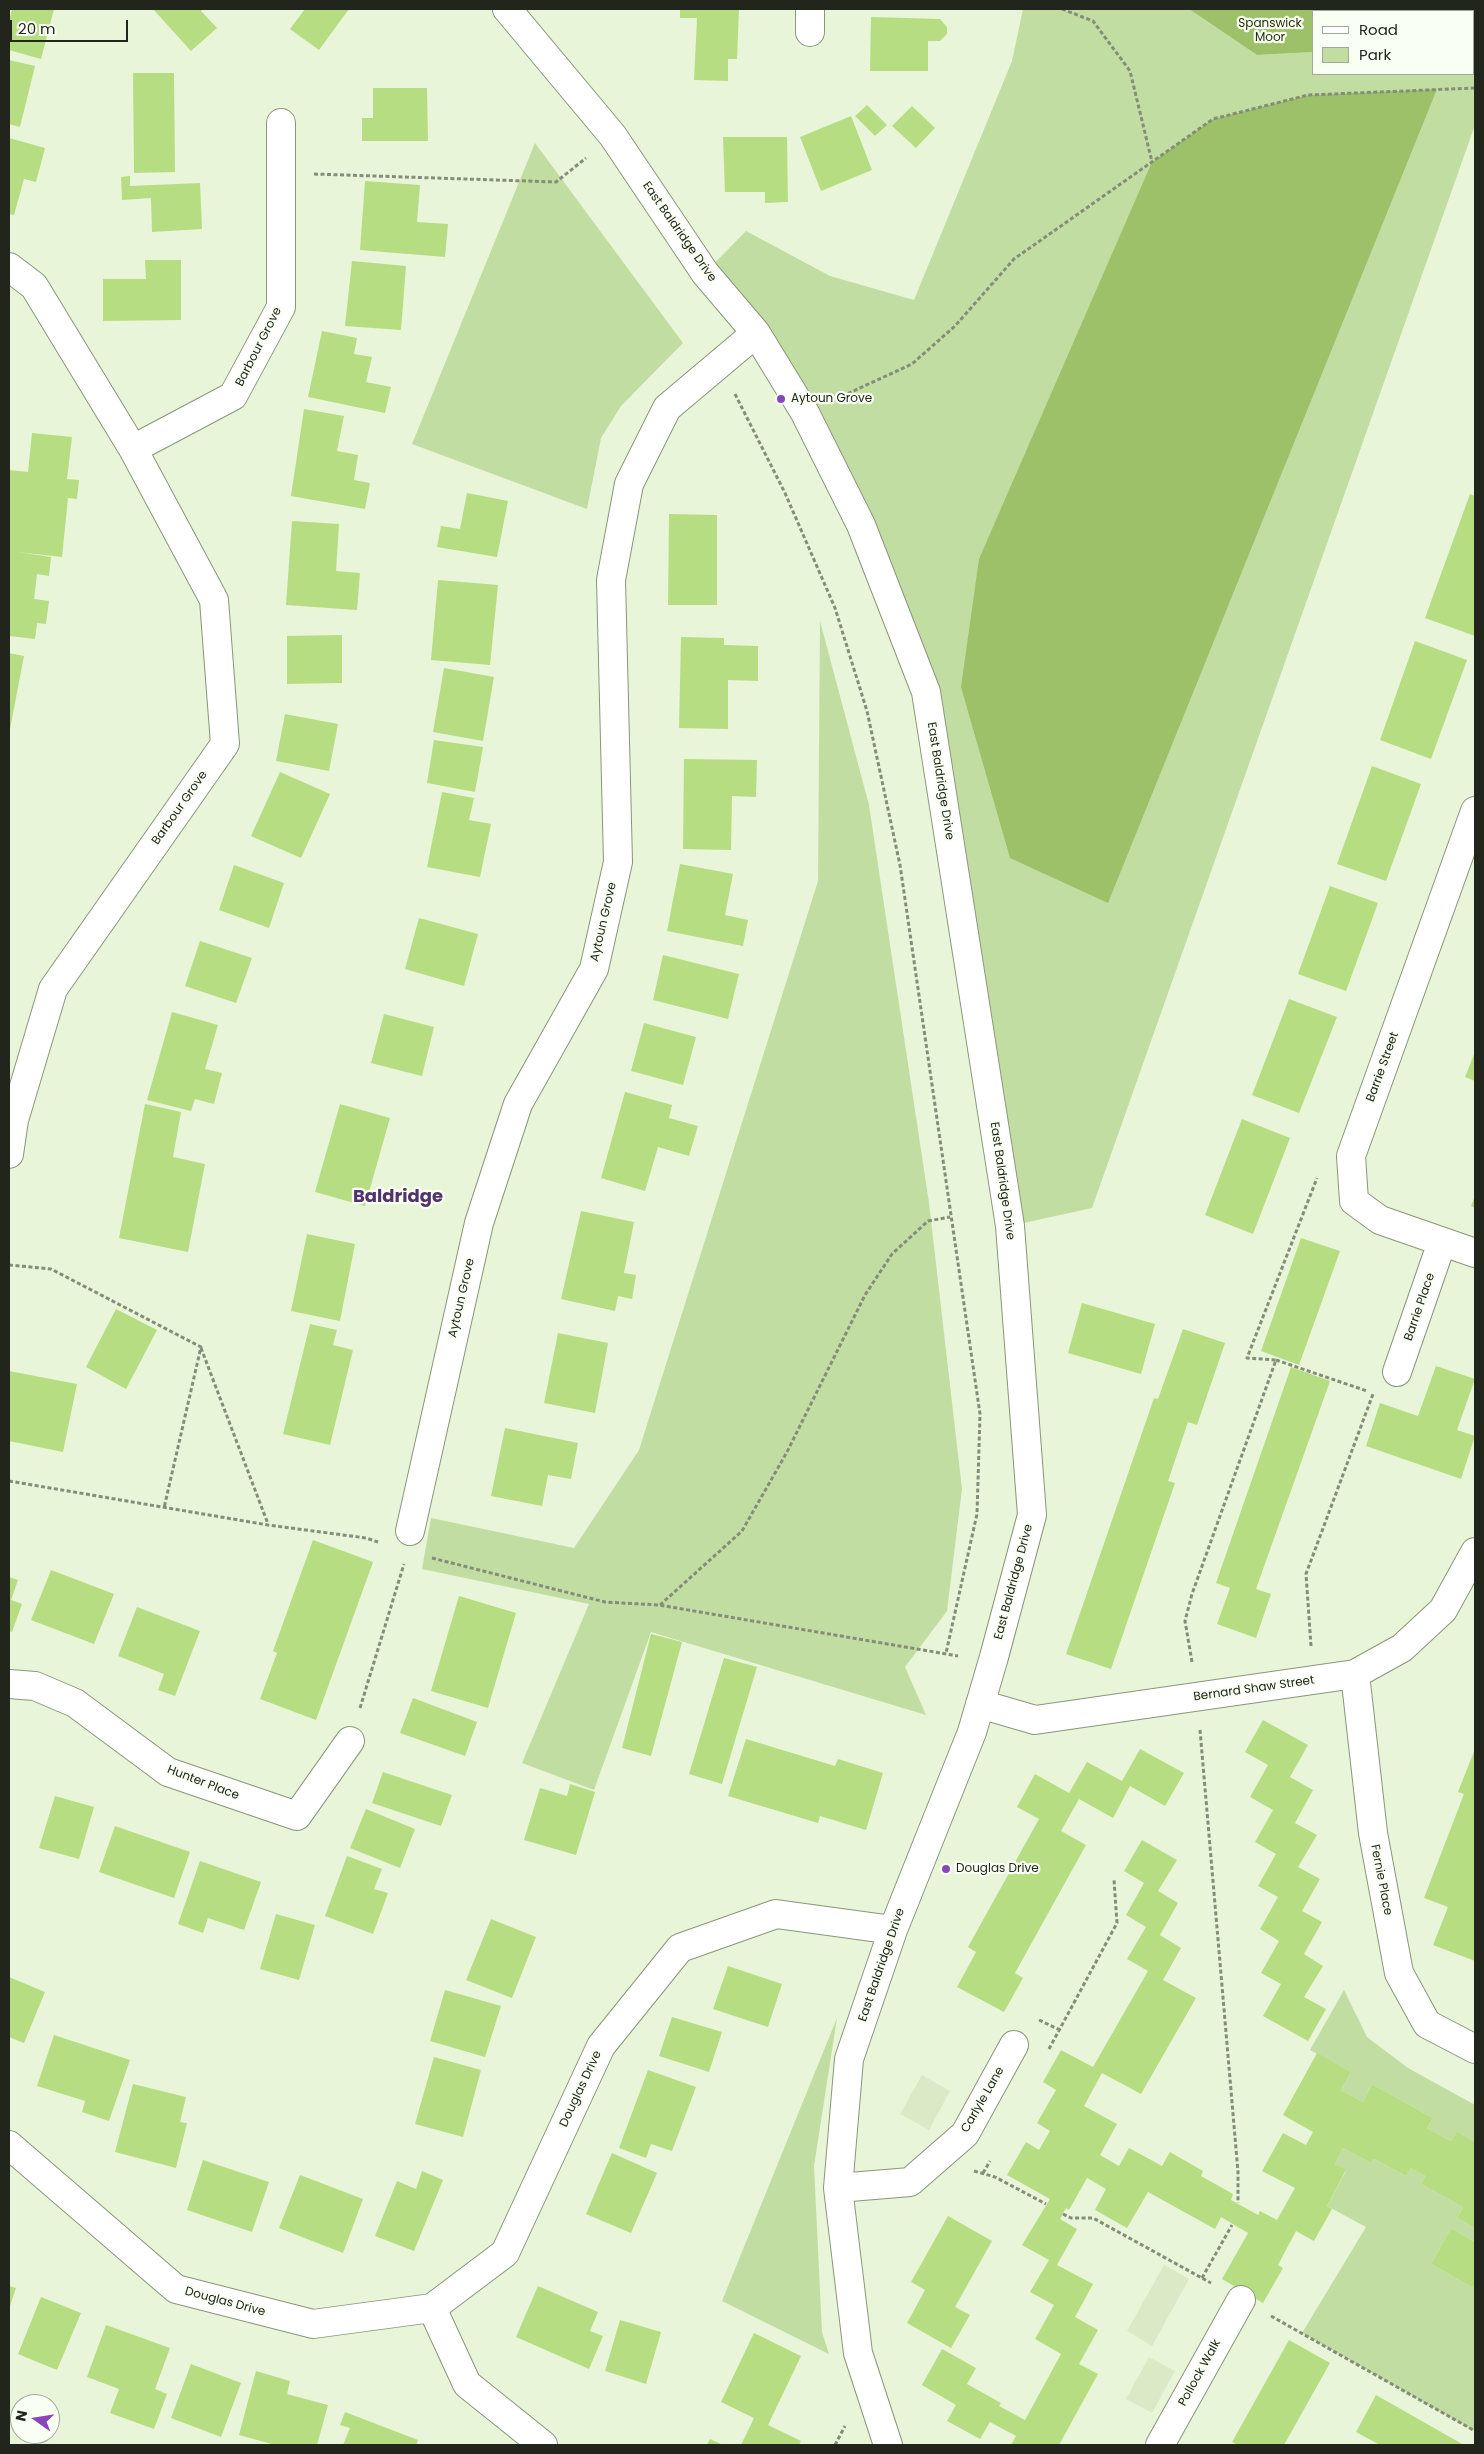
<!DOCTYPE html>
<style>
body{margin:0}
#map{position:relative;width:1484px;height:2454px;overflow:hidden;background:#e8f5d8;font-family:Poppins,sans-serif}
canvas{display:block}
.frame{position:absolute;inset:0;border:10px solid #21251b;pointer-events:none}
.legend{position:absolute;left:1312px;top:10px;width:162px;height:65px;box-sizing:border-box;background:#fafff4;border:1px solid #a3a89d;margin:0;padding:6px 9px;list-style:none;font-size:15px;color:#21251b}
.legend li{display:flex;align-items:center;gap:10px;height:25px}
.legend b{width:25px;border:1px solid #a3a89d}
.north{position:absolute;left:10px;top:2394px;width:50px;height:50px;box-sizing:border-box;background:#fafff4;border:1px solid #a3a89d;border-radius:50%;rotate:283deg;font-size:14px;font-weight:700;line-height:20px;text-align:center;color:#21251b}
.north::after{content:'';display:block;margin:auto;width:18px;height:22px;background:#8946bb;clip-path:polygon(50% 0,100% 100%,50% 72%,0 100%)}
.scale{position:absolute;left:10px;top:20px;width:118px;height:22px;box-sizing:border-box;border:2px solid #21251b;border-top:0;padding-left:6px;font-size:15px;line-height:18px;white-space:nowrap;color:#21251b;-webkit-text-stroke:4px #fafff4;paint-order:stroke}
</style>
<div id="map">
<canvas width="1484" height="2454"></canvas>
<div class="frame"></div>
<ul class="legend">
<li><b style="height:6px;background:#fff"></b>Road</li>
<li><b style="height:14px;background:#c2dda1"></b>Park</li>
</ul>
<div class="north">N</div>
<div class="scale">20 m</div>
</div>
<script>
const c = document.querySelector('canvas').getContext('2d');
c.lineJoin = 'round';
function paint(path, color) { c.fillStyle = color; c.fill(path, 'evenodd'); }
function stroke(path, color, width, dash) { c.strokeStyle = color; c.lineWidth = width; c.lineCap = dash ? 'butt' : 'round'; c.setLineDash(dash || []); c.stroke(path); }
function label(font, color, halo, rows, align = 'center') {
  c.font = font + ' Poppins,sans-serif'; c.lineWidth = 4.5; c.setLineDash([]); c.textBaseline = 'middle'; c.strokeStyle = halo; c.fillStyle = color; for (const [text, x, y, turn = 0] of rows) {
    c.save(); c.translate(x, y); c.rotate((+turn || 0) * Math.PI / 180); c.textAlign = isNaN(turn) ? turn : align; if (halo) c.strokeText(text, 0, 0); c.fillText(text, 0, 0); c.restore();
  }
}
const built = new Path2D(`
 M922,2075L950,2091L929,2130L900,2114Z
 M1164,2265L1189,2279L1152,2346L1127,2331Z
 M1149,2357L1175,2371L1152,2413L1126,2399Z`);
const green = new Path2D(`
 M1023,9H1189L1257,55L1313,52V74H1473V19L1475,12V125L1092,1208L1010,1226L926,692L861,525L705,273L746,231L830,276L914,300L1012,61ZM1437,89L1152,162L1213,119L1308,95Z
 M535,143L683,343L621,406L601,438L587,509L412,444Z
 M820,621L869,805L929,1203L962,1489L947,1611L905,1667L926,1715L651,1632L594,1790L522,1763L589,1604L422,1569L431,1518L574,1548L639,1450L818,881Z
 M1344,1990L1367,2037L1408,2068L1475,2105V2142L1457,2131L1451,2141L1427,2128L1433,2118L1372,2084L1363,2102L1341,2090L1351,2072L1310,2050Z
 M837,2018L814,2166L822,2332L829,2354L722,2301Z
 M1343,2148L1371,2163L1374,2159L1406,2176L1411,2168L1425,2176L1421,2184L1463,2207L1457,2218L1475,2228V2242L1451,2228L1431,2264L1475,2289L1474,2431L1302,2333L1366,2227L1327,2206L1346,2171L1335,2164Z`);
const forest = new Path2D(`
 M1189,9H1475L1473,19V11H1313V52L1257,55Z
 M1437,89L1108,903L1010,858L961,687L979,559L1152,162L1213,119L1308,95Z`);
const building = new Path2D(`
 M12,9H54L41,59L9,50V21Z
 M153,9H203L201,11L217,28L191,51Z
 M305,9H349L319,50L290,29Z
 M680,9H739L737,59H728V81L694,80L697,18H680Z
 M871,17L940,19L947,27V34L940,41H928V71H870Z
 M9,60L35,66L20,127L9,124Z
 M133,73H174L175,172L134,173Z
 M373,88H427L428,141H362V118H373Z
 M867,105L887,125L875,136L855,116Z
 M912,106L935,128L916,148L892,126Z
 M851,116L872,170L821,191L800,137Z
 M723,137H787L788,202L765,203V192H725Z
 M9,138L45,148L36,182L24,179L14,215L9,214Z
 M130,176V186L200,183L202,229L152,232L151,198L122,200L121,177Z
 M365,181L420,185L417,222L448,224L445,257L360,250Z
 M145,260H181V320L103,321V279H146Z
 M352,261L406,266L401,330L345,326Z
 M322,331L357,338L354,354L372,357L366,382L391,387L385,413L308,397Z
 M304,409L344,416L337,451L358,455L354,480L370,483L365,509L291,496Z
 M32,433L72,437L67,479L79,480L77,499L68,498L62,557L17,552L51,557L49,576L37,574L34,599L49,601L46,624L37,623L35,639L9,636V470L28,472Z
 M467,493L508,501L497,557L437,547L441,526L460,529Z
 M1470,494L1475,496V636L1425,618Z
 M669,514L717,515V605H668Z
 M292,521L339,524L336,571L360,573L357,610L286,605Z
 M438,580L498,585L490,665L431,660Z
 M342,635V683L287,684V636Z
 M681,637L724,638V645L758,646V681L728,680V729L679,728Z
 M1415,641L1467,660L1431,759L1380,740Z
 M9,653L24,656L10,729H9Z
 M444,668L494,677L483,741L433,732Z
 M285,714L338,724L329,771L276,761Z
 M434,740L483,747L475,792L427,783Z
 M684,759L757,760L756,797L732,796L731,850L683,849Z
 M1372,766L1421,784L1386,881L1337,864Z
 M280,772L330,794L301,858L251,836Z
 M442,792L474,798L469,820L491,824L480,877L427,867Z
 M680,864L733,874L725,915L748,920L743,946L667,931Z
 M234,865L284,883L269,928L219,910Z
 M1330,886L1378,903L1346,991L1298,974Z
 M419,918L478,934L464,986L405,969Z
 M200,941L252,958L236,1003L185,986Z
 M663,955L739,974L728,1019L653,1000Z
 M1289,999L1337,1017L1299,1113L1252,1095Z
 M172,1012L218,1025L205,1069L222,1073L214,1104L195,1099L191,1111L147,1100Z
 M384,1014L434,1027L422,1076L371,1063Z
 M644,1023L696,1037L683,1085L631,1071Z
 M1475,1052V1081L1465,1077Z
 M625,1092L672,1105L669,1118L698,1126L689,1156L658,1147L645,1191L601,1178Z
 M145,1104L181,1112L173,1157L205,1164L188,1252L119,1238Z
 M340,1104L390,1118L365,1206L315,1192Z
 M1242,1119L1290,1138L1253,1234L1205,1215Z
 M1475,1196V1208L1471,1206Z
 M581,1211L634,1222L624,1273L636,1275L632,1299L618,1296L615,1311L561,1299Z
 M307,1234L355,1244L340,1321L291,1311Z
 M1301,1238L1340,1251L1299,1365L1261,1351Z
 M1082,1303L1155,1324L1141,1374L1068,1353Z
 M116,1309L157,1330L126,1389L86,1367Z
 M310,1324L337,1330L333,1345L353,1350L330,1445L283,1434Z
 M1183,1329L1225,1343L1197,1425L1188,1422L1168,1481L1175,1483L1111,1669L1066,1654L1154,1398L1158,1399Z
 M558,1333L608,1343L595,1413L544,1403Z
 M1436,1366L1475,1379L1457,1430L1475,1436L1461,1479L1366,1446L1380,1403L1418,1416Z
 M1291,1367L1330,1381L1256,1589L1271,1594L1256,1638L1217,1624L1230,1588L1216,1583Z
 M9,1371L77,1384L63,1452L9,1441Z
 M505,1428L578,1443L571,1479L548,1475L542,1506L491,1496Z
 M313,1540L373,1562L316,1720L260,1699L277,1653L273,1651Z
 M51,1570L114,1594L94,1644L31,1620Z
 M9,1577L18,1580L11,1600L22,1604L12,1632L9,1631Z
 M459,1596L516,1613L488,1708L431,1691Z
 M137,1607L200,1631L175,1696L158,1690L164,1674L118,1656Z
 M651,1634L682,1642L651,1756L622,1748Z
 M724,1658L757,1667L722,1784L689,1774Z
 M413,1698L477,1722L465,1756L400,1733Z
 M1263,1720L1308,1745L1290,1777L1313,1790L1295,1823L1317,1835L1298,1867L1320,1879L1302,1911L1322,1922L1304,1954L1323,1966L1304,1997L1326,2009L1308,2041L1263,2016L1281,1984L1261,1973L1279,1941L1260,1929L1278,1897L1258,1886L1276,1854L1255,1842L1273,1810L1250,1797L1268,1765L1245,1752Z
 M746,1739L835,1766L838,1759L883,1773L866,1830L820,1816L818,1823L728,1796Z
 M1140,1749L1184,1773L1165,1806L1130,1786L1113,1818L1079,1799L1061,1831L1086,1845L1015,1973L1023,1978L1004,2012L957,1987L976,1952L968,1947L1039,1819L1017,1807L1035,1774L1069,1793L1087,1762L1122,1781Z
 M1475,1749V1961L1433,1945L1448,1907L1424,1898L1464,1794L1458,1792Z
 M383,1772L452,1795L441,1826L372,1803Z
 M570,1784L595,1792L576,1855L524,1840L540,1788L567,1796Z
 M55,1796L94,1807L79,1859L39,1848Z
 M366,1809L415,1829L400,1868L350,1848Z
 M115,1826L190,1852L174,1898L99,1872Z
 M1142,1840L1177,1860L1158,1891L1178,1903L1160,1935L1181,1948L1163,1980L1196,1998L1141,2094L1102,2073L1084,2106L1117,2124L1100,2155L1119,2166L1129,2148L1162,2166L1170,2152L1203,2171L1201,2176L1233,2194L1231,2200L1258,2215L1260,2211L1277,2220L1295,2188L1262,2171L1283,2133L1306,2145L1313,2132L1283,2115L1317,2053L1351,2072L1341,2090L1363,2102L1372,2084L1433,2118L1427,2128L1451,2141L1457,2131L1475,2142V2228L1457,2218L1463,2207L1421,2184L1425,2176L1411,2168L1406,2176L1374,2159L1371,2163L1343,2148L1335,2164L1346,2170L1327,2206L1332,2209L1314,2241L1296,2231L1278,2265L1283,2268L1263,2303L1222,2279L1248,2233L1221,2217L1215,2229L1148,2192L1127,2228L1095,2210L1106,2189L1087,2178L1069,2210L1066,2208L1060,2219L1077,2229L1057,2265L1093,2284L1075,2317L1098,2330L1079,2364L1098,2374L1059,2445H1011L1016,2436L990,2422L980,2439L947,2421L956,2405L922,2385L942,2349L976,2368L967,2384L1001,2403L999,2406L1025,2420L1061,2354L1035,2339L1054,2305L1030,2292L1049,2260L1022,2245L1050,2199L1007,2175L1026,2142L1039,2150L1050,2131L1037,2123L1056,2090L1043,2082L1061,2050L1093,2067L1148,1971L1127,1959L1146,1927L1126,1915L1144,1883L1124,1871Z
 M347,1856L382,1869L374,1889L388,1893L373,1934L325,1916Z
 M200,1861L261,1882L244,1930L208,1918L203,1933L178,1924Z
 M276,1914L315,1925L299,1980L260,1969Z
 M491,1919L536,1937L512,1998L466,1980Z
 M728,1966L782,1984L768,2027L713,2009Z
 M9,1977L45,1992L24,2043L9,2037Z
 M445,1990L501,2006L485,2057L430,2041Z
 M672,2017L722,2032L709,2072L659,2056Z
 M54,2035L130,2060L109,2121L82,2112L85,2101L37,2086Z
 M434,2057L481,2070L463,2137L415,2124Z
 M648,2070L696,2087L672,2151L651,2144L646,2158L619,2148Z
 M133,2084L186,2097L180,2122L187,2123L176,2168L115,2152Z
 M612,2153L657,2173L631,2233L586,2214Z
 M203,2160L269,2182L252,2232L187,2210Z
 M422,2171L443,2180L414,2251L375,2236L397,2181L416,2189Z
 M300,2175L363,2199L343,2253L279,2228Z
 M948,2216L992,2241L955,2307L970,2315L951,2348L907,2323L925,2290L911,2282Z
 M1451,2228L1475,2242V2289L1431,2264Z
 M9,2286L16,2288L9,2309Z
 M538,2286L598,2312L590,2331L603,2336L589,2369L516,2337Z
 M41,2297L81,2313L57,2370L18,2354Z
 M620,2320L661,2332L646,2384L605,2371Z
 M106,2325L170,2348L155,2389L167,2394L154,2429L110,2413L119,2389L87,2377Z
 M754,2333L801,2356L768,2425L801,2441L799,2445H741L754,2418L721,2402Z
 M1289,2340L1330,2363L1284,2445H1238L1232,2442Z
 M191,2364L241,2383L221,2437L171,2418Z
 M256,2371L290,2381L287,2394L328,2405L317,2445H275L239,2435Z
 M1376,2395L1464,2445H1380L1356,2432Z
 M345,2412L418,2440L416,2445H343L350,2428L340,2425Z
 M710,2439L723,2445H707Z`);
const path = new Path2D(`
 M1062,9L1093,21L1130,71L1152,162
 M314,174L556,182L586,158
 M735,394L785,493L835,608L867,711L900,865L980,1414L977,1514L946,1653
 M836,399L912,364L955,326L1014,259L1213,119L1308,95L1475,88
 M9,1265L51,1269L201,1347L164,1508
 M201,1348L268,1524
 M1276,1360L1367,1391
 M9,1481L268,1525L366,1538L378,1542
 M432,1558L605,1602L659,1605L958,1656
 M660,1605L742,1531L787,1452L865,1295L892,1254L928,1221L950,1217
 M1311,1646L1306,1574L1373,1394
 M1192,1662L1185,1621L1192,1594L1276,1360L1247,1358L1317,1178
 M360,1708L404,1564
 M1200,1730L1238,2172V2203
 M1039,2020L1060,2030
 M1049,2049L1117,1923L1114,1880
 M974,2171L995,2177L1046,2204
 M983,2173L990,2161
 M1063,2214L1071,2218H1093L1211,2283
 M1202,2278L1232,2225
 M1271,2316L1475,2431
 M835,2445L845,2426`);
const minor = new Path2D(`
 M507,9L613,136L705,273L756,333L805,413L861,525L926,692L1010,1226L1032,1515L994,1657L972,1732L893,1930L849,2059L838,2188L858,2353L888,2445
 M810,32V9
 M9,267L34,286L133,449L214,600L225,744L53,989L14,1120L9,1154
 M133,449L233,396L281,307V123
 M1475,811L1351,1156L1354,1201L1380,1220L1475,1253
 M1397,1372L1442,1242
 M410,1531L479,1223L518,1104L594,969L618,862L611,580L629,484L667,408L756,333
 M1355,1674L1373,1833L1399,1973L1427,2024L1475,2049
 M9,1684L35,1686L75,1703L168,1772L297,1816L350,1741
 M980,1704L1035,1720L1355,1674L1402,1648L1443,1610L1475,1552
 M9,2145L176,2289L313,2324L432,2308L505,2253L601,2046L680,1948L776,1914L893,1930
 M838,2188L910,2182L965,2134L1014,2045
 M432,2308L467,2384L543,2445
 M1160,2445L1241,2300`);
const markers = [
 [781,399,5,"#8946bb"],
 [946,1869,5,"#8946bb"]
];
const parkNames = [
 ["Spanswick",1270,24],
 ["Moor",1270,38]
];
const streetNames = [
 ["East Baldridge Drive",679,232,55],
 ["Barbour Grove",259,347,-63],
 ["East Baldridge Drive",940,781,81],
 ["Barbour Grove",180,808,-55],
 ["Aytoun Grove",604,922,-77],
 ["Barrie Street",1383,1067,-70],
 ["East Baldridge Drive",1002,1181,82],
 ["Aytoun Grove",462,1298,-77],
 ["Barrie Place",1420,1307,-71],
 ["East Baldridge Drive",1014,1582,-75],
 ["Bernard Shaw Street",1254,1689,-8],
 ["Hunter Place",203,1783,21],
 ["Fernie Place",1381,1880,79],
 ["East Baldridge Drive",882,1965,-71],
 ["Douglas Drive",581,2089,-65],
 ["Carlyle Lane",983,2100,-60],
 ["Douglas Drive",225,2302,15],
 ["Pollock Walk",1200,2373,-61]
];
const poiNames = [
 ["Aytoun Grove",791,399],
 ["Douglas Drive",956,1869]
];
const districtNames = [
 ["Baldridge",398,1197]
];
paint(built, '#daeac6');
paint(green, '#c2dda1');
paint(forest, '#9cc168');
paint(building, '#b7dd83');
stroke(minor, '#8a967b', 30);
stroke(path, '#858d7a', 3, [4, 2.5]);
stroke(minor, '#fff', 28);
for (const [x, y, r, color] of markers) { const dot = new Path2D(); dot.arc(x, y, r, 0, 2 * Math.PI); c.fillStyle = color; c.fill(dot); stroke(dot, '#fafff4', 2); }
label('12px', '#22300a', '#fafff4', parkNames);
label('12px', '#21251b', '#fafff4', streetNames);
label('12px', '#21251b', '#fafff4', poiNames, 'left');
label('bold 18px', '#51326c', '#fafff4', districtNames);
</script>
